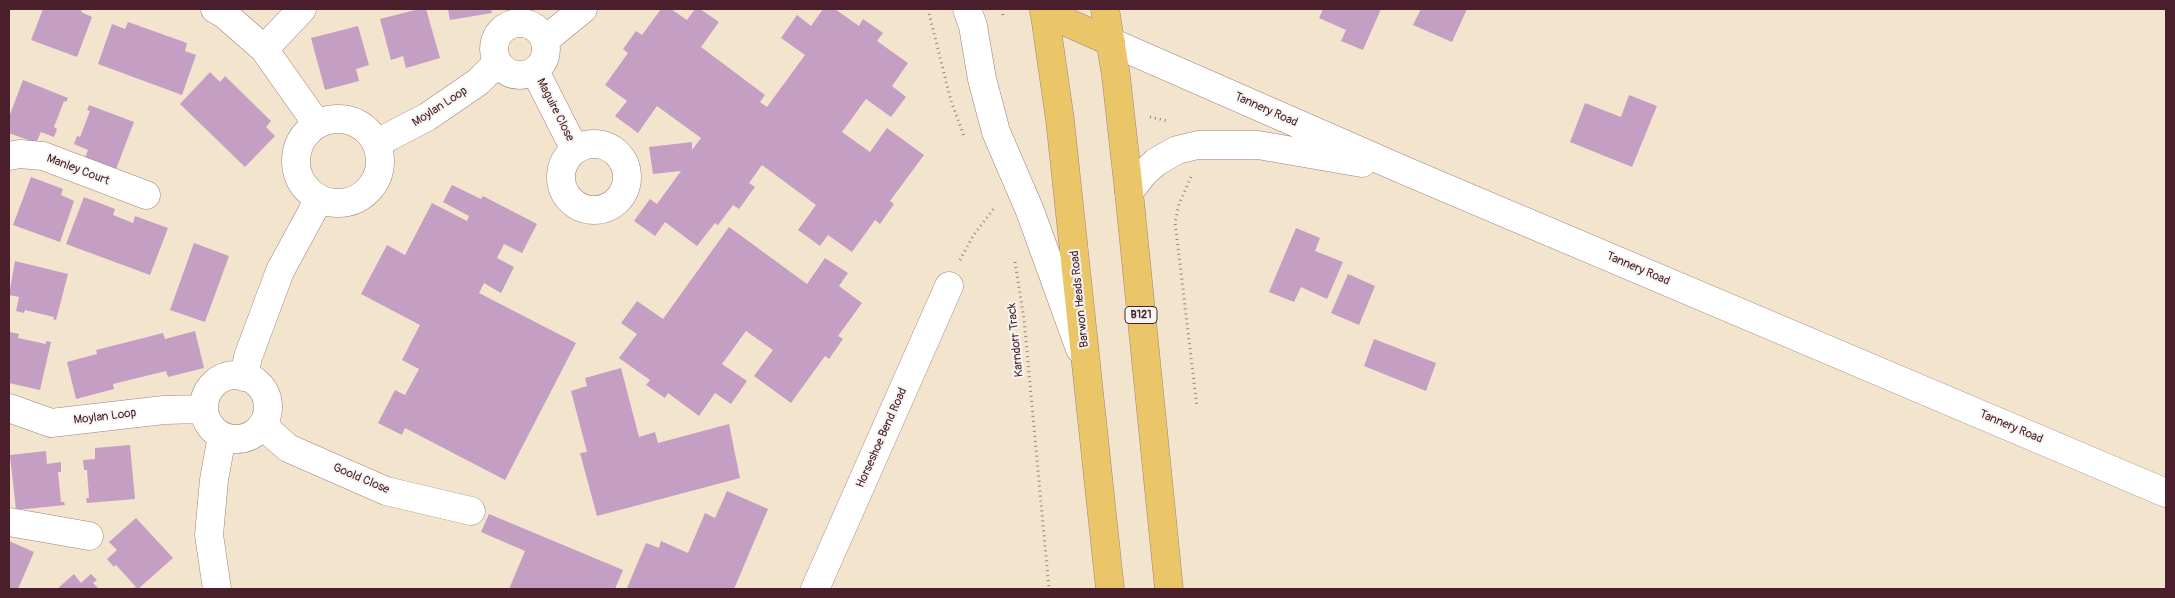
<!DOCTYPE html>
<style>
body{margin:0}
#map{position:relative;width:2175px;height:598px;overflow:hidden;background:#f3e4cd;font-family:Pangolin,sans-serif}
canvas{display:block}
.frame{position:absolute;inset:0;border:10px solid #4a1f2b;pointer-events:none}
</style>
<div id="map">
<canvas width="2175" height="598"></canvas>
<div class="frame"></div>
</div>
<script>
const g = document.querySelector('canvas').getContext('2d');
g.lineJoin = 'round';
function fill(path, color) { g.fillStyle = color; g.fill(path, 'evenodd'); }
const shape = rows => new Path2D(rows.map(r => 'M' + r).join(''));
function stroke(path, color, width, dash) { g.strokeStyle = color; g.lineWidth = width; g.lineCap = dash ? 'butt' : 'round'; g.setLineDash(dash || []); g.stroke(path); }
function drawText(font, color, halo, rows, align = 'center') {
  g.font = font + ' Pangolin,sans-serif'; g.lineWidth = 4; g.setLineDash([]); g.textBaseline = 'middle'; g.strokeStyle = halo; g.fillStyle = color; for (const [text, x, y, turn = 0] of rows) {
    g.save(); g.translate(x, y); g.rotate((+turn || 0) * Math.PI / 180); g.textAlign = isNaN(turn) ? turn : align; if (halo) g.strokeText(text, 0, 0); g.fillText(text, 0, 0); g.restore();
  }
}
fill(shape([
 [43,9,82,9,81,12,92,17,77,57,31,40],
 [419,9,426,9,440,58,406,68,403,56,391,60,380,19],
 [448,9,491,9,492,13,450,20],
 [661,9,671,9,687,20,695,9,700,9,719,22,701,47,765,95,760,102,767,107,805,55,781,38,797,15,811,26,823,9,835,9,859,26,863,19,883,33,877,41,908,63,892,86,906,97,891,117,866,99,842,132,870,152,887,128,924,155,890,201,894,204,880,224,875,220,852,252,828,235,820,246,798,230,816,205,762,165,749,183,755,187,739,209,733,205,718,225,715,223,697,246,665,222,655,236,634,221,650,199,657,204,681,171,653,174,649,147,692,142,692,150,701,138,657,106,638,133,615,116,627,101,605,85,628,53,623,49,636,31,642,35],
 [1323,9,1381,9,1363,50,1341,41,1346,30,1319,18],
 [1421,9,1467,9,1452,42,1413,25],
 [128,22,187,43,185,51,196,55,182,95,98,64,112,24,125,29],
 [358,26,369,65,356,69,359,81,325,90,311,38],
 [210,72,220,82,225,76,271,121,266,127,275,136,245,167,180,104],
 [23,80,68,98,66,102,64,101,54,127,57,129,54,137,41,132,36,143,9,133,9,117],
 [1629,95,1657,106,1632,167,1570,142,1585,103,1621,117],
 [89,105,134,122,115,172,84,160,88,150,74,144,77,136,80,137,90,111,87,110],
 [31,177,63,189,61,195,74,201,60,242,13,225],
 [452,185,481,199,483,196,537,224,522,253,504,244,497,258,514,267,501,293,484,283,479,293,576,343,505,480,405,428,402,435,378,423,395,390,405,395,419,369,402,360,420,325,361,294,387,245,405,255,432,203,467,221,469,216,443,202],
 [84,197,115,209,113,215,133,223,135,216,168,228,150,275,66,244],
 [729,227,807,284,825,258,848,273,839,286,862,303,838,336,843,339,829,359,825,356,791,403,754,376,773,350,746,331,722,364,747,381,731,404,715,393,699,416,668,393,665,398,646,385,650,380,619,358,637,334,621,323,637,301,663,319],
 [1296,228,1320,238,1315,251,1343,262,1327,299,1301,287,1294,302,1269,292],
 [194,243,229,256,205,322,170,310],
 [15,261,68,274,56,320,53,319,54,317,25,310,24,313,16,311,19,297,9,295],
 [1348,274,1375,286,1359,325,1331,313],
 [195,331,204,368,168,377,166,371,113,384,114,389,76,399,67,362,97,354,96,350,163,333,165,339],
 [10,332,19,334,18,338,46,344,46,341,51,342,40,390,9,383],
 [1374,339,1436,363,1426,391,1364,366],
 [621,368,639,437,655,432,658,443,729,424,740,478,597,516,580,453,587,452,571,391,587,386,585,378],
 [130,445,135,499,87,503,86,498,89,498,87,470,84,470,83,460,95,459,95,448],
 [46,451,47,464,61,462,61,472,58,472,61,502,64,502,65,505,16,510,10,455],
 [727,491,768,509,734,589,627,588,646,543,659,548,661,541,688,553,705,513,715,518],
 [489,514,623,570,615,589,509,589,525,551,481,532],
 [136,518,173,558,138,589,132,589,136,587,116,565,114,567,107,559,117,550,109,542],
 [9,541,34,552,18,589,9,589],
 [74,574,81,583,91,574,97,580,93,583,99,589,57,589]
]), '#c59ec4');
const minor = shape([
 [215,9,224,14,264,49,317,124],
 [967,9,973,26,982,79,996,132,1030,211,1080,349],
 '494 49a26 26 0 1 1 52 0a26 26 0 1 1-52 0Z',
 [545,40,583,9],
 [1111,42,1408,172,2166,493],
 [264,49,302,9],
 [535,71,575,150],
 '296 161a42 42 0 1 1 84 0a42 42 0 1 1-84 0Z',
 [377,143,427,117,478,82,497,63],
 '561 177a33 33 0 1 1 66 0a33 33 0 1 1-66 0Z',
 [9,156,20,154,43,156,146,195],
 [1129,192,1143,174,1156,162,1177,150,1198,145,1258,145,1362,163],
 '204 407a32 32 0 1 1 64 0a32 32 0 1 1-64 0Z',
 [244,377,248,357,280,271,319,199],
 [9,408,51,423,164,410,204,409],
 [262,425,288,448,386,491,471,511],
 [9,522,89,536],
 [217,589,209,535,214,480,222,436],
 [815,589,949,286]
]);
const major = shape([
 [1044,9,1060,120,1110,589],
 [1105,9,1116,76,1129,192,1169,589],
 [1044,12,1111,42]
]);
stroke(minor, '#9e827c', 29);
stroke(major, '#9e827c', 29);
stroke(shape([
 [928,9,951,101,964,136],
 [1002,9,1003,16],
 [1150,117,1168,121],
 [1191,177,1179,204,1175,222,1197,407],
 [960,260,973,236,994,208],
 [1015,262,1024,319,1049,589]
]), '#9e827c', 3, [1, 4]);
stroke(minor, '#fff', 28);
stroke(major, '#ebc669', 28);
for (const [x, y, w] of [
 [1141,315,32]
]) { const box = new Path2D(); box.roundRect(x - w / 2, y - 8.5, w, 17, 4); g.fillStyle = '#f6f6f2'; g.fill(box); stroke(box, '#4a1f2b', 1); }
drawText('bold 11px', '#4a1f2b', null, [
 ["B121",1141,315]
]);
drawText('12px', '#4a1f2b', '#f6f6f2', [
 ["Moylan Loop",440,107,-33],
 ["Maguire Close",555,110,63],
 ["Tannery Road",1266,110,24],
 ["Manley Court",78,170,21],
 ["Tannery Road",1638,269,23],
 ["Barwon Heads Road",1080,299,-96],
 ["Karndorr Track",1016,340,-96],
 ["Moylan Loop",105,417,-7],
 ["Tannery Road",2011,427,23],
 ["Horseshoe Bend Road",882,438,-66],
 ["Goold Close",361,479,23]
]);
</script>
